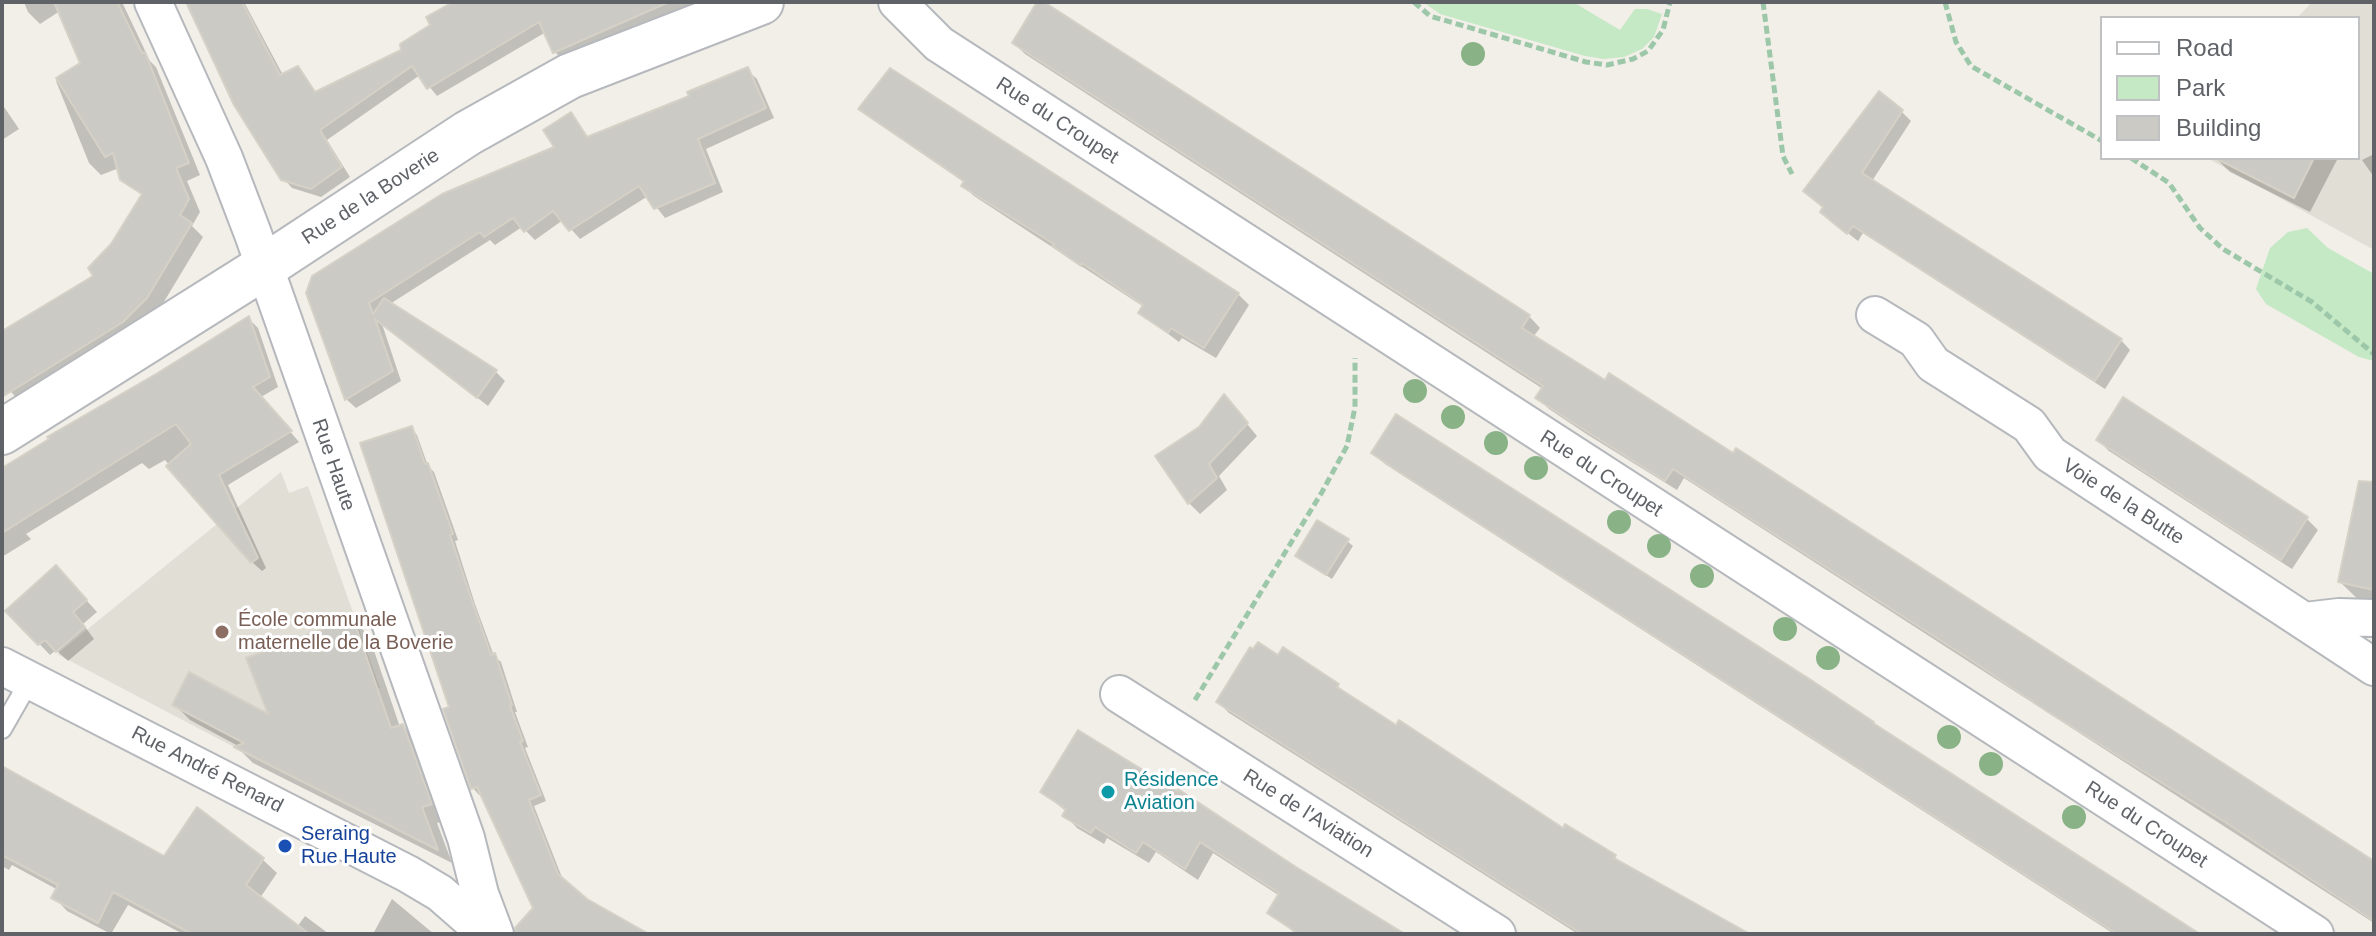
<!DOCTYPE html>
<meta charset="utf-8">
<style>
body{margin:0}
#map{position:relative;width:2376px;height:936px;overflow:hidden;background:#f1efe8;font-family:Arial,sans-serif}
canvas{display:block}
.frame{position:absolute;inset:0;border:4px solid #5f6368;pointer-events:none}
.legend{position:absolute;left:2100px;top:16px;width:260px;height:144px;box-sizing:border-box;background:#fff;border:2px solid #bfc1c3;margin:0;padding:10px 14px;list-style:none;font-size:24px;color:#5f6368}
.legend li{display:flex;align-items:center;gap:16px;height:40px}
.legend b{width:40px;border:2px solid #bfc1c3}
</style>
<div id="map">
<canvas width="2376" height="936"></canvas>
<div class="frame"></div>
<ul class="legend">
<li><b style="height:10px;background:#fff"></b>Road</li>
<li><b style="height:22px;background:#c5e8c5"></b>Park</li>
<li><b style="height:22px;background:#cccac5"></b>Building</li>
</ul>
</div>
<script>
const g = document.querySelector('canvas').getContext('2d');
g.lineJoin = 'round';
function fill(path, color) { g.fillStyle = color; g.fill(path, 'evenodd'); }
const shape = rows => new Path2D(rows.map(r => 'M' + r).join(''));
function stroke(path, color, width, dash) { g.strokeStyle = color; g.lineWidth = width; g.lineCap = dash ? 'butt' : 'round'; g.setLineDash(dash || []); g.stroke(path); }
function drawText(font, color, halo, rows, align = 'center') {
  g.font = font + ' Arial,sans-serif'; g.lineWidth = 6; g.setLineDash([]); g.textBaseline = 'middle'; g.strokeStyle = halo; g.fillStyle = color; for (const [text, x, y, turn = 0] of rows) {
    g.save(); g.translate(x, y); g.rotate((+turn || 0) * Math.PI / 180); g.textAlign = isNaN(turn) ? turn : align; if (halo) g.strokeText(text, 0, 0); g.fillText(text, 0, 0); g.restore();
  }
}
fill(shape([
 [2312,2,2374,2,2374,250,2207,158,2358,158,2358,18,2297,18],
 [281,472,289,493,308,486,380,688,277,727,234,747,57,654]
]), '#e1ded6');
fill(shape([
 [1423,2,1573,2,1620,30,1635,9,1647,9,1662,14,1654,37,1642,49,1624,57,1604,59,1585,56,1440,14],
 [2307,228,2328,248,2374,274,2374,361,2359,357,2266,304,2256,289,2270,248,2288,232]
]), '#c5e8c5');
fill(shape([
 [24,2,122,2,150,61,156,67,200,175,187,181,200,212,192,226,203,237,159,310,22,404,2,382,2,334,96,277,143,196,122,179,119,168,101,175,89,163,56,81,83,63,60,11,40,24,28,12],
 [188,2,244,2,283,75,298,68,317,93,404,51,457,2,697,2,564,61,555,52,546,32,437,96,420,75,327,140,350,177,321,197,292,188,283,178],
 [1040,2,1529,316,1540,328,1533,337,2374,864,2374,923,1684,478,1677,490,1588,435,1549,409,1538,398,1543,389,1025,54,1014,43],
 [747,70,757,79,774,118,706,149,723,192,665,218,648,196,580,239,563,220,535,240,522,227,495,245,490,240,390,304,495,371,505,381,488,406,382,324,401,381,356,408,346,399,308,293,557,147,571,115,590,139,691,97],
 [2,104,19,129,2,140],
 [861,109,1238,294,1249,305,1216,358,1182,338,1179,342,1140,313,1144,307,974,196,963,186,965,183,872,119],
 [1902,112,1911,121,1872,181,2121,340,2130,350,2105,389,1863,233,1858,241,1832,221,1825,208],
 [2374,154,2374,177,2362,160],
 [2216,158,2338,158,2310,212,2230,172],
 [248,318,258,328,278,387,261,397,299,442,228,485,266,568,262,571,252,562,165,460,149,469,142,463,26,534,31,539,2,557,2,471],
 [1225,397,1257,436,1219,476,1227,490,1200,514,1189,503,1158,456,1201,429],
 [2124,400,2307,519,2318,530,2292,569,2109,451,2098,440],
 [411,428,417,435,428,466,434,472,458,540,455,541,475,604,494,656,501,662,517,712,515,712,528,747,525,748,546,801,534,806,563,880,629,934,540,934,535,908,482,794,479,795,473,788,451,708],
 [1374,453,2197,934,2114,934,1385,464],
 [2374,521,2374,609,2366,607,2340,582],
 [1347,541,1353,546,1332,579,1297,556],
 [67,579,97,612,83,624,94,639,68,661,56,650,50,655,8,611],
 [353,620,369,636,400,727,403,726,419,742,446,820,437,823,452,863,253,763,238,748,240,747,190,720,174,704,272,718],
 [1283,650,1338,686,1350,698,1563,831,1566,827,1615,857,1624,866,1745,934,1578,934,1229,713,1218,702,1278,658],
 [2,768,165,858,198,810,263,860,277,873,260,898,297,927,305,916,329,934,183,934,128,905,111,934,67,911,54,897,58,890,12,865,9,870,2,866],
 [1042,792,1295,869,1400,934,1296,934,1270,913,1280,896,1213,853,1198,880,1156,852,1149,863,1107,838,1104,844,1077,828,1065,815,1067,812],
 [392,899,434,934,373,934]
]), '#0003');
const building = shape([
 [54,2,117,2,142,53,145,52,189,163,176,168,189,199,180,215,192,223,147,298,123,322,2,397,2,331,93,276,88,268,111,244,142,194,120,180,113,153,105,157,56,78,80,63,54,2],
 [186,2,242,2,280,75,298,66,315,92,401,50,400,44,430,25,426,17,453,2,669,2,553,53,539,22,427,89,412,66,320,130,342,167,311,189,281,180,234,105,186,2],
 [1037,2,1044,2,1530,315,1522,328,1605,380,1609,373,1733,453,1736,448,2374,861,2374,921,2225,822,2048,712,1968,658,1673,469,1665,481,1575,424,1535,398,1543,386,1012,43,1037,2],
 [748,67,766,108,698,139,715,183,654,209,639,186,569,231,553,211,524,232,513,218,484,237,480,232,369,303,373,314,384,298,497,370,477,398,375,319,393,371,345,400,306,293,312,276,442,194,554,147,543,130,571,112,587,137,689,96,687,92,748,67],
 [890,68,1239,293,1204,348,1171,328,1168,333,1138,313,1143,305,1082,263,1081,266,1052,246,1054,244,961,186,964,181,858,109,890,68],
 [1879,91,1903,110,1862,173,2122,339,2095,381,1853,226,1847,234,1820,212,1823,207,1803,191,1879,91],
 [2215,158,2314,158,2294,198,2215,158],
 [249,316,270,377,253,387,292,431,219,475,258,558,251,563,166,466,191,444,176,424,2,533,2,468,49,439,47,437,156,374,249,316],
 [1224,394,1248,423,1209,464,1217,478,1188,504,1155,456,1199,427,1224,394],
 [2123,397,2308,517,2281,560,2096,440,2123,397],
 [1396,414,1811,680,1874,722,1873,723,2200,934,2117,934,1393,468,1371,453,1396,414],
 [412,426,425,464,428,463,453,534,450,535,470,595,491,655,495,653,512,705,510,706,523,741,520,742,541,795,529,800,558,874,587,899,649,934,515,934,515,928,533,908,477,787,471,789,443,709,449,707,360,443,412,426],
 [2359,481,2374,482,2374,590,2338,582,2359,481],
 [1317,520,1349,539,1326,575,1295,556,1317,520],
 [56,565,87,600,73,612,85,627,56,652,45,640,38,645,5,611,56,565],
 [353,618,391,728,403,724,432,804,422,807,438,850,234,747,244,743,172,705,189,672,268,714,246,658,353,618],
 [1258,642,1278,655,1283,647,1339,684,1337,687,1396,725,1399,720,1563,828,1565,824,1616,855,1614,858,1750,934,1582,934,1216,702,1250,647,1253,649,1258,642],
 [1078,730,1177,791,1178,789,1296,867,1405,934,1299,934,1267,913,1279,893,1200,842,1185,869,1143,842,1136,853,1095,827,1091,833,1062,816,1066,809,1040,792,1078,730],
 [2,766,164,856,197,807,264,858,246,885,309,934,192,934,113,892,98,923,51,898,58,885,2,855,2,766]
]);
fill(building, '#cccac5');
stroke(building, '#d6d1c6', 2);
const service = shape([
 [2,729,30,680]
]);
const minor = shape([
 [153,2,224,158,253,234,466,838,480,894,495,934],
 [897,2,939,44,2315,934],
 [1875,315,1916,340,1933,364,2029,425,2050,454,2374,667],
 [2305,621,2339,617,2374,618],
 [2,666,408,874,440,893,487,934],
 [1119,694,1497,934]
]);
const tertiary = shape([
 [2,432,264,267,468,133,570,76,761,2]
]);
stroke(service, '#b5b8bc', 22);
stroke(minor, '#b5b8bc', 40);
stroke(tertiary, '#b5b8bc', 48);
stroke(shape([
 [1414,2,1430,16,1586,62,1607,65,1633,59,1648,51,1663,30,1670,2],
 [1763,2,1783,156,1792,174],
 [1945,2,1956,42,1971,66,2102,141],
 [2131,158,2169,183,2200,228,2223,249,2312,302,2374,354],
 [1195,700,1322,492,1347,446,1355,407,1355,358]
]), '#9cc7a9', 5, [8, 4]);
stroke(service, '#fff', 18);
stroke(minor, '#fff', 36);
stroke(tertiary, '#fff', 44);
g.fillStyle = '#89b387';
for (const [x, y] of [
 [1473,54],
 [1415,391],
 [1453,417],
 [1496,443],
 [1536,468],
 [1619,522],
 [1659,546],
 [1702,576],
 [1785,629],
 [1828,658],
 [1949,737],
 [1991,764],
 [2074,817]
]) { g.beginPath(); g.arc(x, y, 12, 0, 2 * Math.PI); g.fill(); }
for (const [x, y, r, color] of [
 [222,632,8,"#8d6e63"],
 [1108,792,8,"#0f9aa8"],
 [285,846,8,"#1a4fb4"]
]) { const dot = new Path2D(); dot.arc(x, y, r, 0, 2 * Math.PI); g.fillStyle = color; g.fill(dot); stroke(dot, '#fff', 3); }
drawText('20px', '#5f6368', '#fff', [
 ["Rue du Croupet",1057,121,33],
 ["Rue de la Boverie",371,197,-33],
 ["Rue Haute",333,465,71],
 ["Rue du Croupet",1601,474,33],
 ["Voie de la Butte",2123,502,33],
 ["Rue André Renard",207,770,27],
 ["Rue de l'Aviation",1308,814,32],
 ["Rue du Croupet",2146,825,33]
]);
drawText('20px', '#785e54', '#fff', [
 ["École communale",238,620],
 ["maternelle de la Boverie",238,643]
], 'left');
drawText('20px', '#0d838f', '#fff', [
 ["Résidence",1124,780],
 ["Aviation",1124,803]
], 'left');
drawText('20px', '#164399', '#fff', [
 ["Seraing",301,834],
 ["Rue Haute",301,857]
], 'left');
</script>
